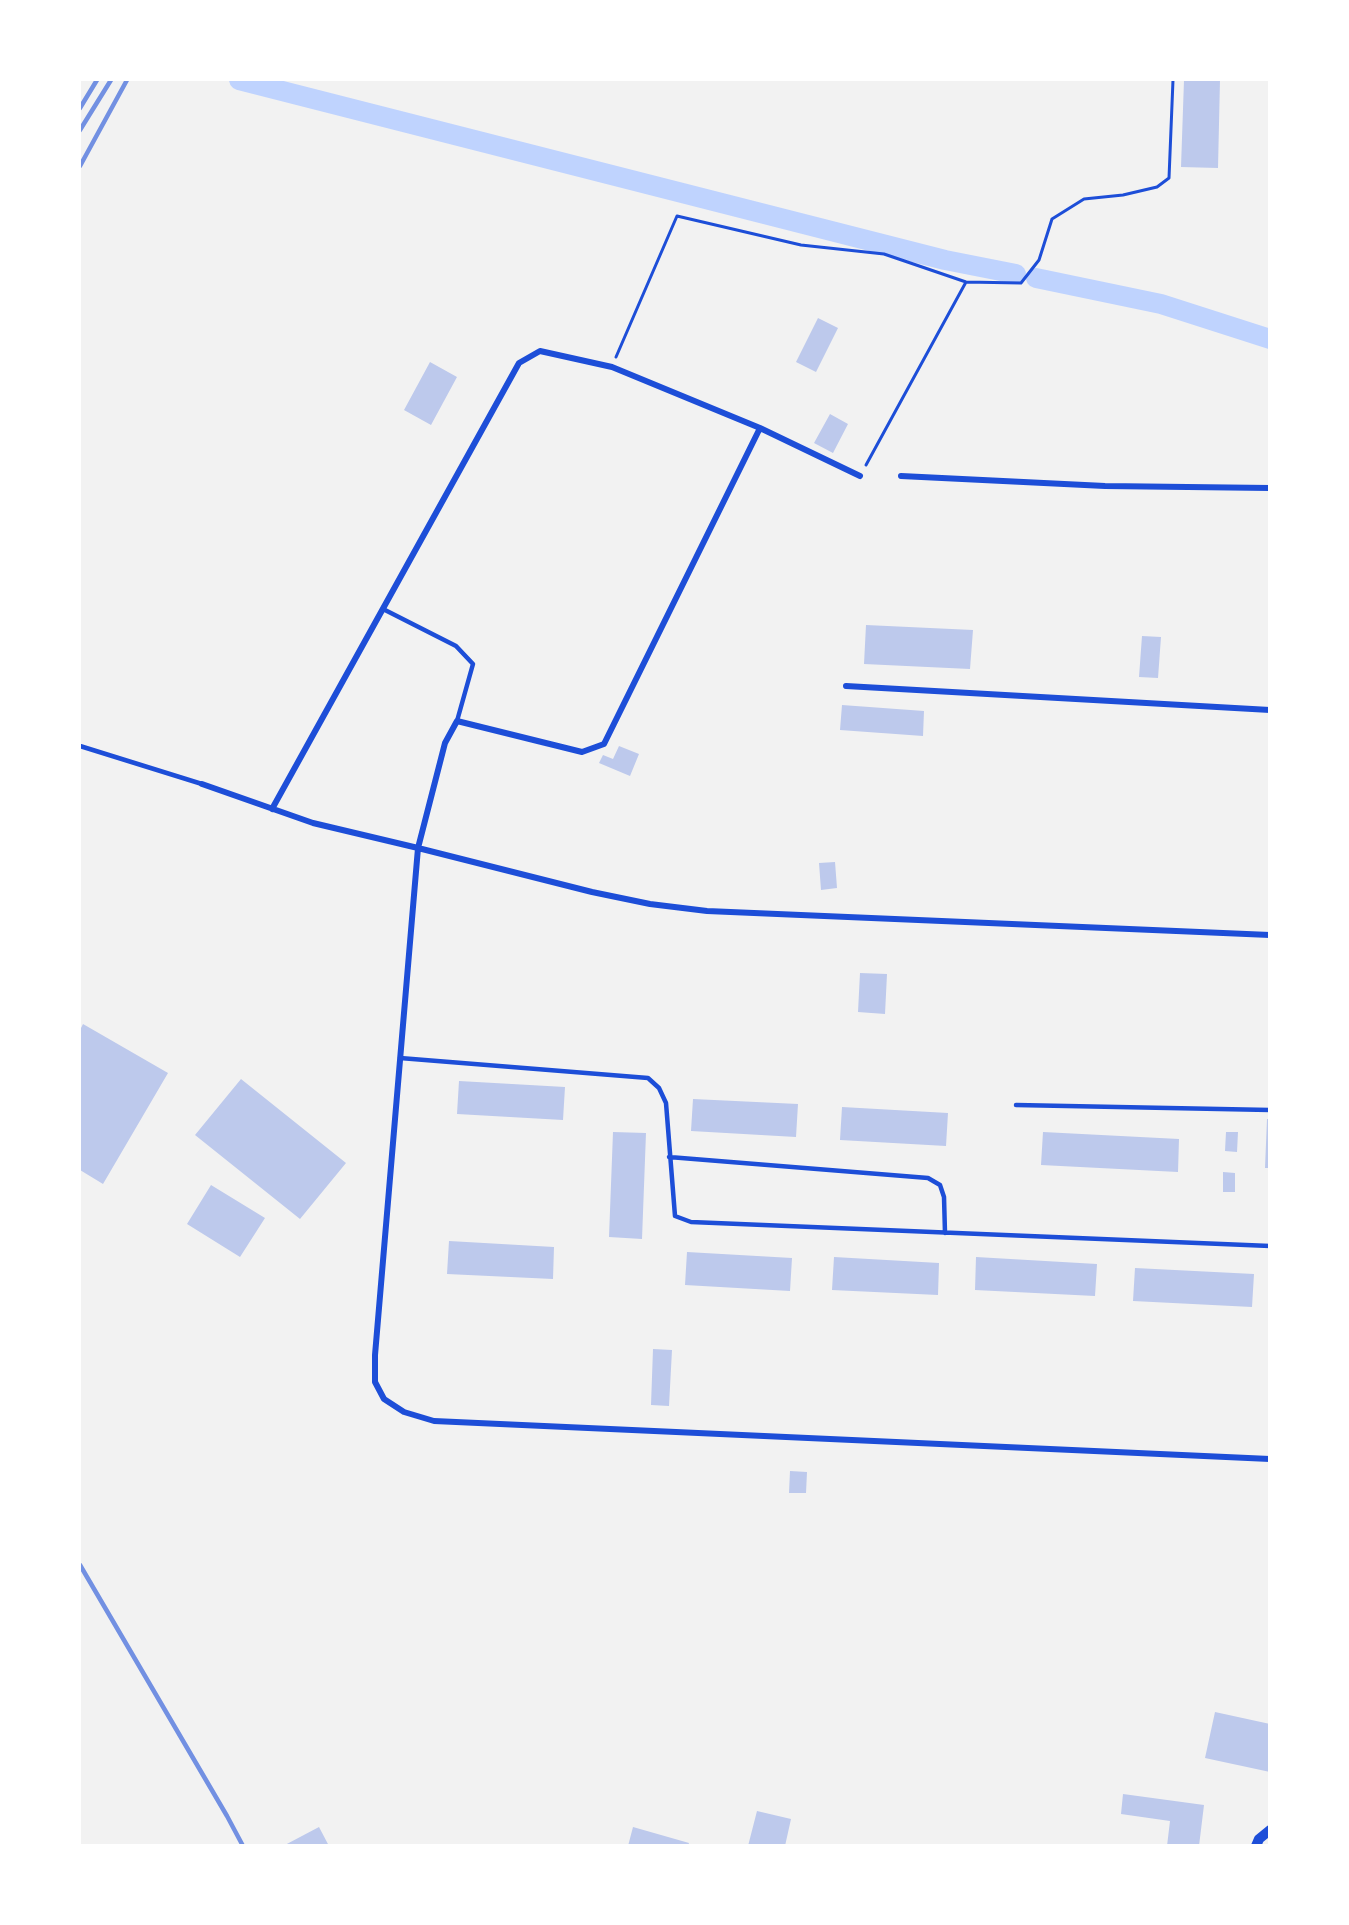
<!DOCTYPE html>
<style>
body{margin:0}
#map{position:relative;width:1349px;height:1925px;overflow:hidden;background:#f2f2f2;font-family:Roboto,sans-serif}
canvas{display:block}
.frame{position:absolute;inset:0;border:81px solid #fff;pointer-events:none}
</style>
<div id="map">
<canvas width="1349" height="1925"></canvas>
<div class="frame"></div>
</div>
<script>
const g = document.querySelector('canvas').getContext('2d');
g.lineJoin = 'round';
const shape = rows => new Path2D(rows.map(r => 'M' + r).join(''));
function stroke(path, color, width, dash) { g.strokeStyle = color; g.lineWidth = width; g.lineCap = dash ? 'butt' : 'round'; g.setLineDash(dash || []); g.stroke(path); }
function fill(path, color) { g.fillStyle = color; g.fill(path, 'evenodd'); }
stroke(shape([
 [239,80,945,260,1016,274],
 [1036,278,1161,304,1270,339]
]), '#bfd3fe', 20);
fill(shape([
 [1184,80,1220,80,1218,168,1181,167],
 [818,318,838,328,816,372,796,362],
 [430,362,457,377,431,425,404,410],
 [830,414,848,424,833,453,814,443],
 [866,625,973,630,970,669,864,664],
 [1142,636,1161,637,1158,678,1139,677],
 [842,705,924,711,923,736,840,730],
 [619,746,639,754,630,776,599,763,603,755,613,759],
 [835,862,837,888,821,890,819,863],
 [860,973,887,974,885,1014,858,1012],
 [83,1024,168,1073,103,1184,80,1170,80,1030],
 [241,1079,346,1163,300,1219,195,1135],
 [459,1081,565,1087,563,1120,457,1114],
 [693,1099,798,1104,796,1137,691,1131],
 [842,1107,948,1113,946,1146,840,1140],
 [1267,1119,1270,1119,1270,1168,1265,1168],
 [613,1132,646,1133,642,1239,609,1237],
 [1043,1132,1179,1139,1178,1172,1041,1165],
 [1226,1132,1238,1132,1237,1152,1225,1151],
 [1223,1172,1235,1173,1235,1192,1223,1192],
 [211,1185,265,1218,240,1257,187,1224],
 [449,1241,554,1247,553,1279,447,1274],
 [687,1252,792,1258,790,1291,685,1285],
 [834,1257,939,1263,938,1295,832,1290],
 [976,1257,1097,1264,1095,1296,975,1290],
 [1135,1268,1254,1274,1252,1307,1133,1301],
 [653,1349,672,1350,669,1406,651,1405],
 [790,1471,807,1472,806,1493,789,1493],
 [1215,1712,1270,1724,1270,1772,1205,1758],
 [1123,1794,1204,1805,1199,1846,1167,1846,1170,1821,1121,1814],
 [757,1811,791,1819,785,1846,748,1846],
 [319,1827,329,1846,283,1846],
 [633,1827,689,1843,688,1846,628,1846]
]), '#bdc9ec');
stroke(shape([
 [616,357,677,216,801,245,884,254,966,282,1021,283,1039,260,1052,219,1084,199,1123,195,1157,187,1169,178,1173,80],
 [866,465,966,282]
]), '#1d4ed8', 3);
stroke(shape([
 [383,609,456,646,473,664,457,721],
 [80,746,202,784],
 [400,1058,648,1078,659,1088,666,1103,675,1216,691,1222,1270,1246],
 [1016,1105,1270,1110],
 [669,1157,928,1178,940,1185,944,1197,945,1233]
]), '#1d4ed8', 4.5);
stroke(shape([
 [760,428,860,476],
 [901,476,1105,486,1270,488],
 [846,686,1270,710],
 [202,784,313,823,418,848,592,892,650,904,707,911,1270,935],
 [272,809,519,363,540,351,612,367,760,428,604,744,582,752,457,721,445,743,418,848,375,1355,375,1382,384,1399,404,1412,434,1421,1270,1459]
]), '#1d4ed8', 6);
stroke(shape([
 [1256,1846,1259,1839,1270,1830]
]), '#1d4ed8', 10);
stroke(shape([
 [80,108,97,80],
 [80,130,111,80],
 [80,166,127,80],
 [80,1565,227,1816,243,1846]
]), '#7290e2', 4.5);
</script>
